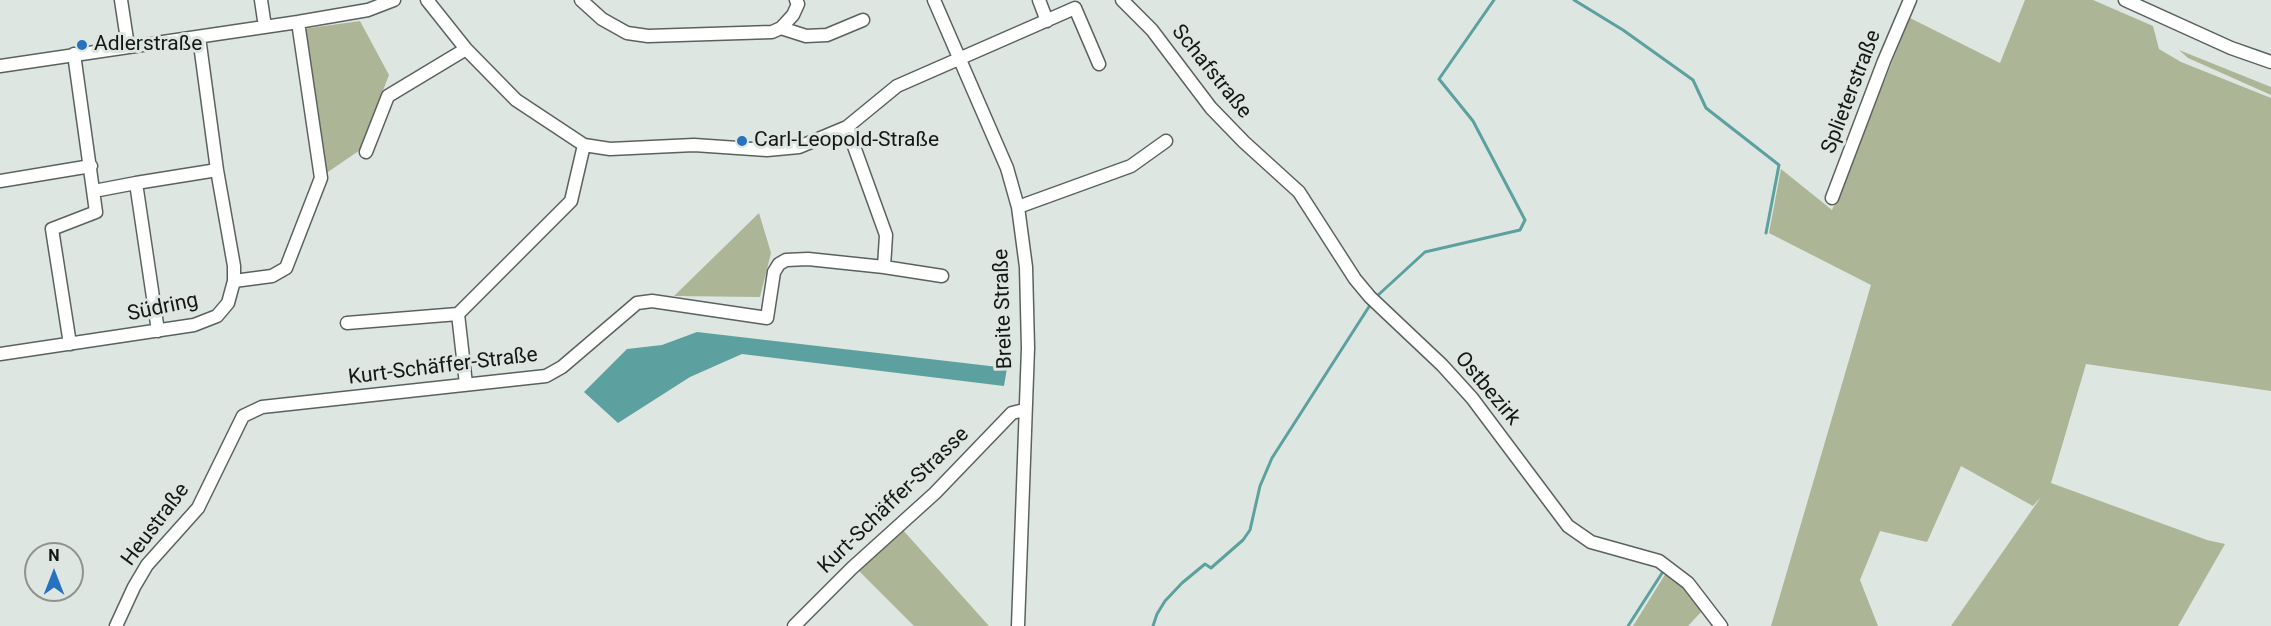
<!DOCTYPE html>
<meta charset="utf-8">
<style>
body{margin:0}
#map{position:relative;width:2271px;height:626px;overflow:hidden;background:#dee6e1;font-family:Roboto,sans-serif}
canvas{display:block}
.north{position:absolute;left:24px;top:542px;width:60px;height:60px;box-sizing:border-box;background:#dee6e1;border:2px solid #8d938f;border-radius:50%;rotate:0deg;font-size:16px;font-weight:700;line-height:24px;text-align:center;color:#141715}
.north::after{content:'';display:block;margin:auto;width:21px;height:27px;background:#2771c1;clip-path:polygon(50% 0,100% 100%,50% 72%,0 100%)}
</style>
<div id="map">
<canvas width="2271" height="626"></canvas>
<div class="north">N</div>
</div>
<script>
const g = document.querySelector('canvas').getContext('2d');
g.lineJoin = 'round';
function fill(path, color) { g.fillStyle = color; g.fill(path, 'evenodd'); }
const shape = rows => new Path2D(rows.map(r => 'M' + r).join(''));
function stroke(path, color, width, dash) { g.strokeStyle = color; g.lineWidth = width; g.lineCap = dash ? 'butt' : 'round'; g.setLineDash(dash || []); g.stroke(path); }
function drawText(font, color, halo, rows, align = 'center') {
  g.font = font + ' Roboto,sans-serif'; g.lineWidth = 6; g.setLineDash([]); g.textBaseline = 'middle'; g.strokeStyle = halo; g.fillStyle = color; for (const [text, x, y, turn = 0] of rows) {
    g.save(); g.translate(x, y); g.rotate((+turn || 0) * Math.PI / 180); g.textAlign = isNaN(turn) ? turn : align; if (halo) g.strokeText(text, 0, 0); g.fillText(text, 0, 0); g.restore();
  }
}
fill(shape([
 [2025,0,2093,0,2153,26,2159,49,2181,62,2271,98,2271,391,2086,364,2051,483,2207,540,2225,544,2178,626,1951,626,2041,497,2033,506,1961,466,1927,542,1880,531,1860,580,1878,626,1771,626,1871,285,1769,233,1781,169,1832,210,1910,18,2000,63],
 [360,21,389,75,360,150,325,174,303,29],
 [2179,50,2271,87,2271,95,2188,58],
 [759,213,771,253,760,297,674,296],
 [902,529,989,626,914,626,857,569],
 [1666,573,1684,588,1703,610,1688,626,1633,626]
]), '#acb595');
fill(shape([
 [697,332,1007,368,1004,386,742,354,690,377,618,423,584,392,627,349,662,345]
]), '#5ca0a0');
stroke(shape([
 [1574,0,1623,30,1693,80,1706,108,1779,165,1766,233],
 [1376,297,1425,252,1520,230,1525,220,1473,121,1439,79,1494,0],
 [1153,626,1157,614,1165,601,1182,583,1205,564,1211,568,1243,540,1250,530,1260,486,1272,458,1372,302],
 [1628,626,1664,570]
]), '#5ca0a0', 3);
const street = shape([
 [121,0,128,46],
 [261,0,265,27],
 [427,0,466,49,516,100,584,145,610,149,694,145,767,150,799,147,847,127,897,86,1075,8,1099,64],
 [581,0,602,19,627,33,648,36,772,32,781,28,793,15,798,4,796,0],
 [934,0,1007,168,1018,207,1026,267,1028,348,1018,626],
 [1039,0,1047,21],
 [1122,0,1152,30,1211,108,1244,142,1299,192,1355,279,1370,297,1442,365,1472,398,1568,526,1591,542,1659,561,1688,583,1721,626],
 [2125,0,2231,48,2271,62],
 [781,28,806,36,827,35,863,20],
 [0,66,298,22,368,10,394,0],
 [366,152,388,96,466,49],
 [0,181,91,166],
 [136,183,217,170],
 [94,191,136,183,158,331],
 [1832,198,1884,61,1910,0],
 [1018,207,1131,166,1166,141],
 [884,267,942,276],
 [234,281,272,276,286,268,321,178,298,22],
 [458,314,466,384],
 [347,323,458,314,571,201,584,145],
 [70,344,52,229,96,212,74,54],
 [0,354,194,325,217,316,228,303,234,281,234,266,217,170,199,37],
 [116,626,134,587,147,565,198,508,243,416,262,407,546,376,562,367,637,303,652,301,767,318,774,272,779,264,786,260,808,259,884,267,886,235,847,127],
 [794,626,852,568,935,493,1012,413,1024,410]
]);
stroke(street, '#5b625e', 15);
stroke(street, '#fff', 12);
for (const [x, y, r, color] of [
 [82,45,6,"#2771c1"],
 [742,141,6,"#2771c1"]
]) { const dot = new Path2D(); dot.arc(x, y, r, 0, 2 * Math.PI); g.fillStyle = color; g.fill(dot); stroke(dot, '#dee6e1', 2); }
drawText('21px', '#141715', '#dee6e1', [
 ["Adlerstraße",94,45],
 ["Carl-Leopold-Straße",754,141]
], 'left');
drawText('21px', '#141715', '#dee6e1', [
 ["Schafstraße",1211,72,51],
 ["Splieterstraße",1852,92,-69],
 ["Südring",163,308,-12],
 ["Breite Straße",1004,309,-92],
 ["Kurt-Schäffer-Straße",443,367,-7],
 ["Ostbezirk",1487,389,50],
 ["Kurt-Schäffer-Strasse",894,501,-44],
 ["Heustraße",156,525,-53]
]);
</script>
